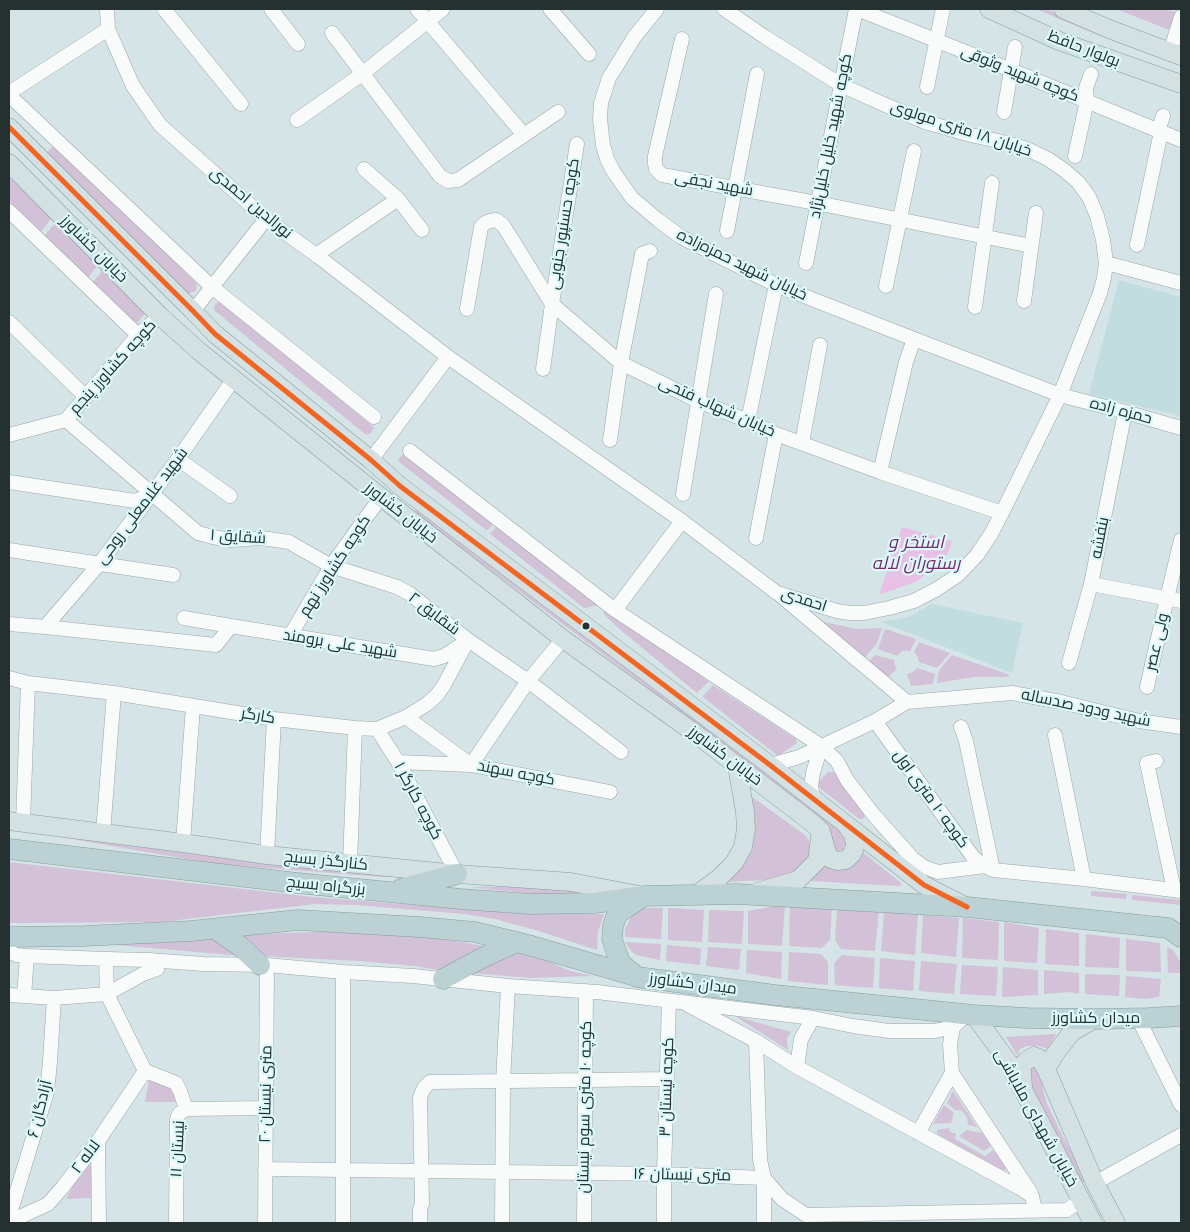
<!DOCTYPE html>
<meta charset="utf-8">
<style>
body{margin:0}
#map{position:relative;width:1190px;height:1232px;overflow:hidden;background:#d5e4e6;font-family:"PT Sans",sans-serif}
canvas{display:block}
.frame{position:absolute;inset:0;border:10px solid #253031;pointer-events:none}
</style>
<div id="map">
<canvas width="1190" height="1232"></canvas>
<div class="frame"></div>
</div>
<script>
const g = document.querySelector('canvas').getContext('2d');
g.lineJoin = 'round';
function fill(path, color) { g.fillStyle = color; g.fill(path, 'evenodd'); }
const shape = rows => new Path2D(rows.map(r => 'M' + r).join(''));
function stroke(path, color, width, dash) { g.strokeStyle = color; g.lineWidth = width; g.lineCap = dash ? 'butt' : 'round'; g.setLineDash(dash || []); g.stroke(path); }
function drawText(font, color, halo, rows, align = 'center') {
  g.font = font + ' "PT Sans",Cairo,sans-serif'; g.lineWidth = 4.5; g.setLineDash([]); g.textBaseline = 'middle'; g.strokeStyle = halo; g.fillStyle = color; for (const [text, x, y, turn = 0] of rows) {
    g.save(); g.translate(x, y); g.rotate((+turn || 0) * Math.PI / 180); g.textAlign = isNaN(turn) ? turn : align; if (halo) g.strokeText(text, 0, 0); g.fillText(text, 0, 0); g.restore();
  }
}
fill(shape([
 [1119,280,1181,297,1181,416,1089,394],
 [931,604,1023,623,1012,673,881,622,900,619,911,616]
]), '#c1dde0');
fill(shape([
 [1036,9,1046,9,1137,45,1181,60,1181,66,1093,33],
 [1116,9,1165,9,1178,13,1172,31],
 [54,146,59,147,197,284,196,291,188,294,49,155,48,151],
 [11,179,52,218,41,231,9,201,9,182],
 [56,222,99,263,88,278,44,236],
 [104,269,144,309,144,315,136,324,92,283],
 [221,301,374,427,371,433,366,435,214,310,215,304],
 [404,452,495,522,488,530,486,530,398,461,398,460],
 [417,508,427,514,835,826,844,835,847,841,843,850,838,851,833,850,819,818,781,788,416,514,415,511],
 [498,525,600,605,584,608,490,534],
 [607,609,708,681,708,682,697,693,617,627,603,613],
 [820,621,856,629,882,628,877,643,863,660],
 [885,629,916,639,910,651,902,651,897,656,878,649],
 [919,642,950,653,937,668,919,662,917,656,914,652],
 [875,655,894,660,895,666,897,669,887,678,868,663],
 [952,655,1010,675,1007,677,974,677,937,683,938,674,940,669],
 [917,668,935,674,933,684,911,686,907,674,913,672],
 [713,685,796,739,797,743,778,756,703,697,703,696],
 [828,772,836,772,862,810,864,814,864,818,862,819,859,819,820,788,818,783],
 [751,796,805,835,809,840,811,852,805,867,785,879,725,882,749,797],
 [19,829,433,876,383,877,217,864,94,843],
 [861,851,900,882,901,885,899,886,811,881,824,860],
 [9,862,313,897,528,914,604,914,598,932,597,950,539,931,495,919,464,914,356,905,315,904,162,922,9,923],
 [572,886,583,888,571,898,469,887],
 [1091,891,1127,894,1126,899,1091,896],
 [1132,895,1181,900,1181,905,1132,900],
 [775,906,785,906,782,946,748,944,748,911],
 [790,906,832,908,830,940,822,948,789,946],
 [642,908,663,908,661,939,625,937,625,929,632,915],
 [668,908,704,910,702,942,668,940],
 [837,909,879,911,875,951,841,949,835,940],
 [709,910,744,911,742,944,708,942],
 [884,912,918,915,915,955,881,951],
 [923,915,959,918,956,957,921,953],
 [963,918,999,922,998,960,962,958],
 [1004,922,1039,928,1037,963,1004,961],
 [1046,929,1079,933,1079,966,1045,964],
 [338,931,409,933,490,947,444,971,415,966,359,961,260,956,237,935],
 [1086,934,1120,938,1119,968,1085,967],
 [216,937,243,956,106,944],
 [1126,939,1160,943,1161,972,1126,971],
 [625,942,661,944,660,960,636,955,631,951],
 [667,945,701,948,700,965,666,961],
 [708,947,741,949,739,970,706,966],
 [1167,947,1173,950,1177,956,1181,963,1181,973,1168,973],
 [747,950,782,952,781,979,746,973],
 [510,952,531,956,550,962,567,970,592,976,530,978,471,973],
 [789,952,821,954,828,962,828,985,788,981],
 [842,955,875,958,873,988,835,985,834,963],
 [880,958,915,961,913,991,879,988],
 [921,961,957,964,954,994,919,991],
 [962,965,998,967,996,996,960,994],
 [1003,967,1038,970,1038,995,1002,997],
 [1044,970,1079,973,1079,994,1070,992,1044,994],
 [1085,974,1120,975,1119,996,1085,994],
 [1126,976,1161,979,1159,997,1147,999,1125,997],
 [735,1016,791,1032,787,1038,788,1050],
 [1056,1034,1048,1049,1039,1046,1026,1046,1020,1049,1017,1055,1006,1037],
 [1032,1065,1042,1068,1043,1090,1047,1104,1064,1139,1088,1181,1082,1183,1030,1089,1029,1068],
 [149,1080,172,1089,176,1098,176,1102,145,1102],
 [953,1091,977,1127,968,1125,967,1117,963,1112,960,1110,955,1110,947,1103],
 [944,1105,954,1113,951,1123,933,1124],
 [949,1128,950,1132,953,1133,956,1133,955,1139,985,1156,993,1150,1007,1168,1004,1171,937,1134,937,1130],
 [967,1130,982,1133,991,1146,984,1151,959,1136],
 [88,1165,90,1165,92,1167,91,1198,66,1199,82,1168]
]), '#d3c1d7');
fill(shape([
 [902,527,952,541,947,555,929,572,915,582,879,595]
]), '#e8bfe5');
const minor = shape([
 [107,9,108,29,133,86,160,125,266,219,319,257,448,357,682,521,777,593,837,611,850,613,864,613,889,608,914,601,937,589,958,575,977,555,991,534,1002,513,1060,395,1100,293,1104,278,1106,263,1103,240,1097,216,1089,197,1078,182,1064,170,1048,159,1027,149,1007,143,971,135,925,122,881,103,841,85,765,37,724,9],
 [164,9,241,104],
 [271,9,298,44],
 [417,9,524,135],
 [550,9,589,54],
 [657,9,635,36,609,78,601,103,600,119,603,145,607,159,613,171,632,198,658,220,681,237,776,285,914,339,1060,395,1125,412,1181,428],
 [857,9,1011,70,1181,140],
 [332,33,440,176,448,181,458,180,558,112],
 [682,39,655,156,655,163,656,169,662,175,817,203,1031,246],
 [1170,52,1181,17],
 [927,87,943,9],
 [9,93,108,29],
 [9,95,212,287,374,417],
 [1004,112,1015,47],
 [297,120,362,74,443,9],
 [1158,131,1163,116],
 [1075,156,1087,101,1086,88,1091,74],
 [364,169,398,199],
 [9,211,138,335],
 [727,231,757,74],
 [1137,245,1161,132],
 [316,255,398,199,422,230],
 [806,263,856,9],
 [1106,263,1181,283],
 [886,286,914,151],
 [1024,301,1036,213],
 [975,307,992,183],
 [467,309,481,227,485,223,490,221,496,220,503,225,552,304,621,363,698,401,748,421,776,434,880,472,1002,513],
 [193,311,266,219],
 [9,322,86,397],
 [543,369,552,304,577,144],
 [66,420,198,533,213,537,231,540,262,538,289,542,331,566,397,587,410,594,468,640,528,681,621,752],
 [748,421,776,285],
 [9,435,66,420,138,335,160,316],
 [610,440,621,363,642,254,650,251],
 [802,443,820,345],
 [410,451,615,610,821,746,837,761,847,780,873,814,912,858,924,867,938,872,985,866],
 [178,459,230,496],
 [371,460,448,357],
 [880,472,906,362,914,339],
 [9,482,135,501,153,494],
 [683,494,716,294],
 [756,538,776,434],
 [9,550,173,575],
 [1091,584,1181,601],
 [781,596,907,702],
 [615,610,682,521],
 [184,618,231,626],
 [9,624,45,627,216,645,231,626,434,659,444,656,467,641],
 [45,627,100,563,178,459,233,380],
 [290,636,331,566,381,497],
 [1069,663,1091,584,1125,412],
 [9,678,28,683,114,693,274,719,355,728,377,729,406,717,427,704,437,695,444,685,468,640],
 [1147,687,1167,598,1181,540],
 [406,717,471,765,610,792],
 [875,721,973,857,985,866,993,870,1084,879,1181,891],
 [961,727,966,741,993,870],
 [377,729,398,762,457,874],
 [1055,735,1084,879],
 [1156,761,1147,763,1174,890],
 [398,762,471,765],
 [471,765,528,681,563,639],
 [770,765,799,757,875,721,907,702,955,698,1012,693,1061,702,1139,721,1181,727],
 [813,798,811,786,813,773,821,746],
 [23,822,28,683],
 [103,833,114,693],
 [183,843,193,706],
 [267,855,274,719],
 [350,864,355,728],
 [9,951,16,955,27,956,106,959,148,960,204,964,267,965,343,972,413,976,508,986,597,992,813,1018,853,1026,889,1031,935,1031,953,1027,967,1014],
 [106,959,107,994,145,1071],
 [9,995,54,998,107,994,143,974,157,969,156,961],
 [24,996,27,956],
 [688,1005,756,1041,797,1067,1020,1188,1032,1196,1035,1211],
 [1138,1018,1181,1105],
 [953,1027,950,1044,952,1073,1031,1193],
 [756,1041,760,1160,764,1178,764,1223],
 [797,1067,801,1039,813,1018],
 [145,1071,176,1083,180,1091,186,1109,180,1113,178,1116,177,1120,176,1223],
 [186,1109,266,1108],
 [918,1133,952,1073],
 [98,1141,99,1223],
 [265,1169,664,1174,764,1178,782,1199,806,1215,1067,1210,1081,1200],
 [1095,1183,1181,1135],
 [9,1217,47,1092,50,1062,54,998],
 [9,1222,48,1204,62,1188,98,1141,145,1071],
 [265,1223,267,965],
 [343,1223,343,972],
 [420,1223,420,1209,422,1204,420,1097,424,1088,430,1082,667,1079],
 [502,1223,503,1082,508,986],
 [584,1223,586,991],
 [664,1223,664,1174,669,1001]
]);
const major = shape([
 [989,9,1059,41,1181,84],
 [1063,9,1109,29,1181,56],
 [9,127,193,311,215,334,371,460,400,486,770,765,924,885,967,907],
 [9,163,160,316,200,352,381,497,563,639,693,732,811,822,821,831,827,853,831,859,837,861,846,860,852,854,854,850,855,842,852,833,846,825],
 [9,821,183,843,267,855,457,874,571,882,639,895],
 [757,892,798,880,817,861,820,837],
 [696,895,719,878,734,863,743,847,746,829,745,812,737,766],
 [974,1015,1009,1063,1093,1223],
 [1095,1019,1072,1032,1055,1054,1046,1069,1095,1183,1116,1223],
 [1023,1087,1022,1072,1022,1066,1026,1061,1034,1056,1039,1058,1046,1069]
]);
const highway = shape([
 [9,849,297,883,461,899,530,904,595,903,637,897],
 [401,889,457,874],
 [215,929,240,946,260,965],
 [9,937,84,936,191,931,298,920,420,927,475,932,532,946,635,976],
 [1181,937,1168,928,967,907,737,894,644,896,617,914,613,926,612,939,617,954,621,964,637,977,775,995,974,1015,1027,1018,1095,1019,1149,1018,1181,1016],
 [443,979,482,958,517,942]
]);
stroke(minor, '#9aa5a7', 15);
stroke(major, '#849ea1', 19);
stroke(highway, '#849ea1', 21);
stroke(minor, '#f9fbfb', 14);
stroke(major, '#d4e1e3', 18);
stroke(highway, '#bcd1d3', 20);
stroke(shape([
 [9,127,193,311,215,334,371,460,400,486,770,765,924,885,967,907]
]), '#f26522', 5);
for (const [x, y, r, color] of [
 [586,626,4.5,"#253031"]
]) { const dot = new Path2D(); dot.arc(x, y, r, 0, 2 * Math.PI); g.fillStyle = color; g.fill(dot); stroke(dot, '#dbf8fa', 2); }
drawText('16px', '#253031', '#dbf8fa', [
 ["بولوار حافظ",1084,49,21],
 ["کوچه شهید وثوقی",1020,74,22],
 ["خیابان ۱۸ متری مولوی",961,129,18],
 ["کوچه شهید خلیل خلیل‌نژاد",831,136,-79],
 ["شهید نجفی",714,184,10],
 ["نورالدین احمدی",251,203,40],
 ["کوچه حسنپور جنوبی",564,224,-81],
 ["خیابان کشاورز",94,249,45],
 ["خیابان شهید حمزه‌زاده",742,265,26],
 ["کوچه کشاورز پنجم",113,367,-48],
 ["خیابان شهاب فتحی",717,407,24],
 ["حمزه زاده",1121,411,15],
 ["شهید غلامعلی روحی",142,506,-53],
 ["خیابان کشاورز",401,513,38],
 ["شقایق ۱",238,537,4],
 ["بنفشه",1100,538,-79],
 ["کوچه کشاورز نهم",335,566,-57],
 ["احمدی",804,600,18],
 ["شقایق ۲",434,614,37],
 ["ولی عصر",1157,642,-77],
 ["شهید علی برومند",340,644,9],
 ["شهید ودود صدساله",1086,708,12],
 ["کارگر",258,716,9],
 ["خیابان کشاورز",725,756,37],
 ["کوچه سهند",516,773,11],
 ["کوچه ۱۰ متری اول",931,799,54],
 ["کوچه کارگر ۱",418,801,62],
 ["کنارگذر بسیج",326,861,6],
 ["بزرگراه بسیج",326,886,6],
 ["میدان کشاورز",693,984,7],
 ["میدان کشاورز",1096,1018],
 ["کوچه نیستان ۳",667,1087,-88],
 ["۲۰ متری نیستان",266,1094,-89],
 ["کوچه ۱۰ متری سوم نیستان",585,1107,-89],
 ["آزادگان ۶",40,1109,-76],
 ["خیابان شهدای ملاباشی",1036,1118,61],
 ["نیستان ۱۱",178,1149,-87],
 ["لاله ۲",86,1157,-53],
 ["۱۶ متری نیستان",682,1175,1]
]);
drawText('italic 18px', '#782d6e', '#dbf8fa', [
 ["استخر و",916,543],
 ["رستوران لاله",916,564]
]);
</script>
